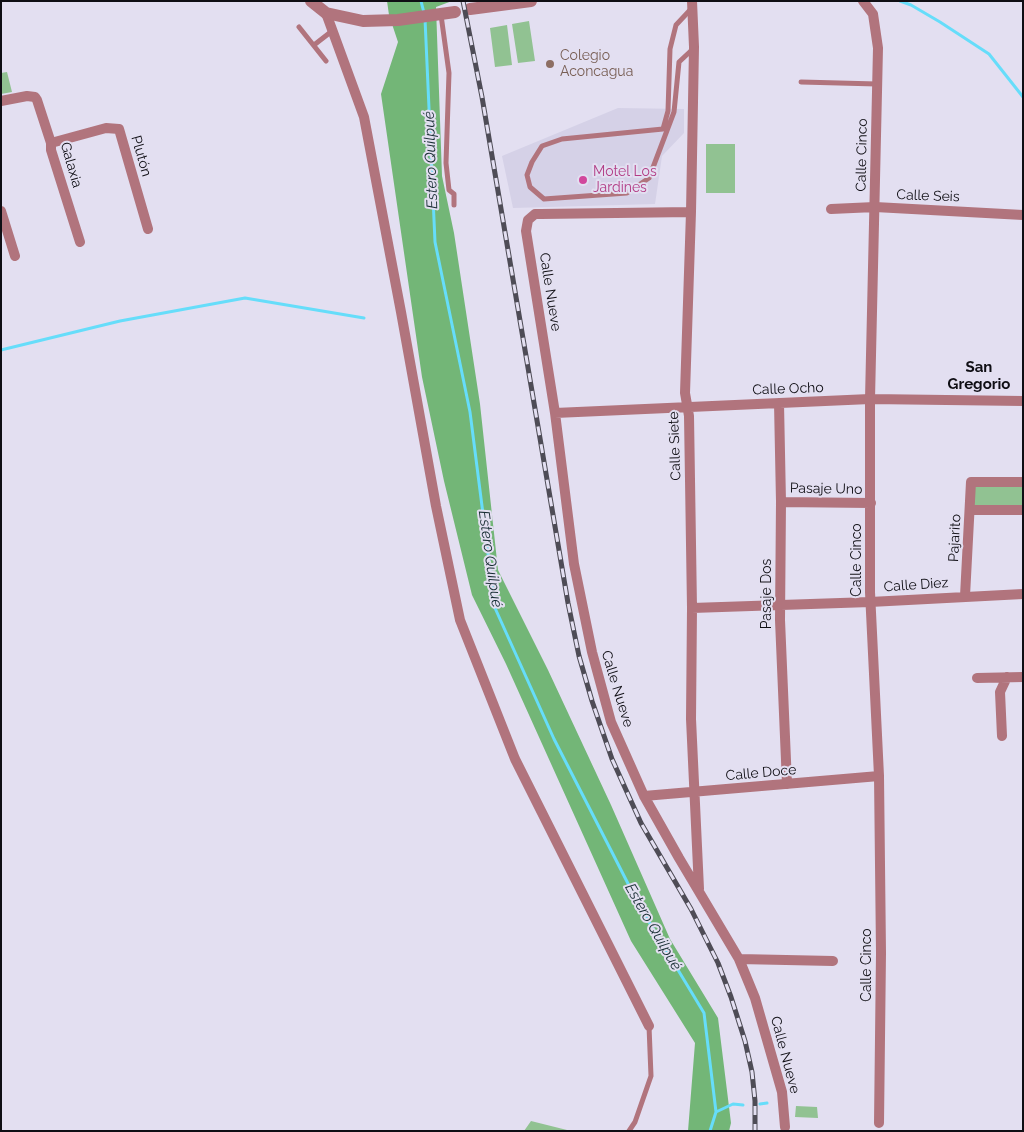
<!DOCTYPE html>
<meta charset="utf-8">
<style>
body{margin:0}
#map{position:relative;width:1024px;height:1132px;overflow:hidden;background:#e3dff1;font-family:Raleway,sans-serif}
canvas{display:block}
.frame{position:absolute;inset:0;border:2px solid #0f0e14;pointer-events:none}
</style>
<div id="map">
<canvas width="1024" height="1132"></canvas>
<div class="frame"></div>
</div>
<script>
const g = document.querySelector('canvas').getContext('2d');
g.lineJoin = 'round';
function fill(path, color) { g.fillStyle = color; g.fill(path, 'evenodd'); }
const shape = rows => new Path2D(rows.map(r => 'M' + r).join(''));
function stroke(path, color, width, dash) { g.strokeStyle = color; g.lineWidth = width; g.lineCap = dash ? 'butt' : 'round'; g.setLineDash(dash || []); g.stroke(path); }
function drawText(font, color, halo, rows, align = 'center') {
  g.font = font + ' Raleway,sans-serif'; g.lineWidth = 4; g.setLineDash([]); g.textBaseline = 'middle'; g.strokeStyle = halo; g.fillStyle = color; for (const [text, x, y, turn = 0] of rows) {
    g.save(); g.translate(x, y); g.rotate((+turn || 0) * Math.PI / 180); g.textAlign = isNaN(turn) ? turn : align; if (halo) g.strokeText(text, 0, 0); g.fillText(text, 0, 0); g.restore();
  }
}
fill(shape([
 [618,108,684,109,684,133,662,156,655,204,513,208,502,156]
]), '#d5d1e7');
fill(shape([
 [529,21,535,61,518,63,512,24],
 [507,25,512,65,495,67,490,28],
 [7,72,12,92,1,94,1,73],
 [706,144,735,144,735,193,706,193],
 [972,485,1023,485,1023,508,972,509],
 [796,1106,817,1107,818,1118,795,1117],
 [531,1121,571,1131,524,1131]
]), '#91c292');
fill(shape([
 [387,1,452,1,436,7,442,176,454,233,480,404,498,570,548,670,611,805,670,939,718,1018,731,1123,729,1131,688,1131,695,1043,631,941,506,664,472,595,444,481,422,377,381,94,398,42,389,15]
]), '#73b677');
stroke(shape([
 [421,1,424,13],
 [900,1,911,5,940,22,989,54,1023,97],
 [425,19,435,242,470,412,495,608,554,739,640,907,704,1013,716,1112,710,1131],
 [1,350,120,321,245,298,364,318],
 [760,1104,767,1103],
 [716,1112,733,1104,743,1105]
]), '#66ddfa', 3);
stroke(shape([
 [691,9,676,25,670,49,668,111,663,129,562,139,542,146,532,162,527,175,530,187,544,199,627,193,649,178,674,112,679,62,694,48],
 [441,15,449,73,446,163,449,190,454,194,454,205],
 [299,27,326,61],
 [314,45,332,31],
 [801,82,877,84],
 [629,1131,635,1122,651,1076,649,1026]
]), '#b1747d', 5);
stroke(shape([
 [692,1,694,47,691,212,685,393,689,416,692,608,691,719,699,889],
 [863,1,873,14,878,48,870,399,870,592,879,776,881,953,879,1123],
 [326,13,364,117,401,312,436,506,460,620,515,759,649,1026],
 [1,101,27,96,35,97,37,100,51,143,51,150,80,242],
 [51,143,106,128,119,129,148,229],
 [831,209,875,207,1023,215],
 [1,211,15,256],
 [691,212,541,214,535,214,528,220,526,231,555,413,574,564,592,652,611,722,644,796,679,858,739,959,755,998,782,1092,785,1127],
 [779,403,781,502,780,620,787,784],
 [555,413,870,399,1023,401],
 [781,502,871,503],
 [970,510,1023,510],
 [965,596,971,482,1023,482],
 [692,608,870,602,1023,594],
 [977,678,1023,677],
 [1002,736,1000,692,1007,677],
 [644,796,879,776],
 [739,959,833,961]
]), '#b1747d', 10);
stroke(shape([
 [311,1,326,13,363,21,398,20,455,12],
 [470,9,531,1]
]), '#b1747d', 12);
const rail = shape([
 [463,1,482,97,568,603,579,656,592,701,612,759,641,823,691,909,718,963,731,997,745,1041,752,1072,755,1101,755,1131]
]);
stroke(rail, '#4e4c56', 5);
stroke(rail, '#e3dff1', 3, [9]);
for (const [x, y, r, color] of [
 [550,64,5,"#8d6e63"],
 [583,180,5,"#d1479c"]
]) { const dot = new Path2D(); dot.arc(x, y, r, 0, 2 * Math.PI); g.fillStyle = color; g.fill(dot); stroke(dot, '#e3dff1', 2); }
drawText('14px', '#785e54', '#e3dff1', [
 ["Colegio",560,56],
 ["Aconcagua",560,72]
], 'left');
drawText('14px', '#0f0e14', '#e3dff1', [
 ["Calle Cinco",862,155,-89],
 ["Plutón",141,156,74],
 ["Galaxia",71,165,74],
 ["Calle Seis",928,196,2],
 ["Calle Nueve",550,292,81],
 ["Calle Ocho",788,389,-2],
 ["Calle Siete",675,446,-92],
 ["Pasaje Uno",826,489,1],
 ["Pajarito",955,538,-87],
 ["Calle Cinco",857,560,-90],
 ["Calle Diez",916,585,-4],
 ["Pasaje Dos",767,594,-90],
 ["Calle Nueve",617,689,73],
 ["Calle Doce",761,773,-5],
 ["Calle Cinco",867,965,-90],
 ["Calle Nueve",785,1055,75]
]);
drawText('14px', '#b23c85', '#e3dff1', [
 ["Motel Los",593,172],
 ["Jardines",593,188]
], 'left');
drawText('italic 15px', '#182d33', '#e3dff1', [
 ["Estero Quilpué",431,160,-92],
 ["Estero Quilpué",490,559,82],
 ["Estero Quilpué",653,927,60]
]);
drawText('bold 15px', '#0f0e14', '#e3dff1', [
 ["San",979,367],
 ["Gregorio",979,384]
]);
</script>
